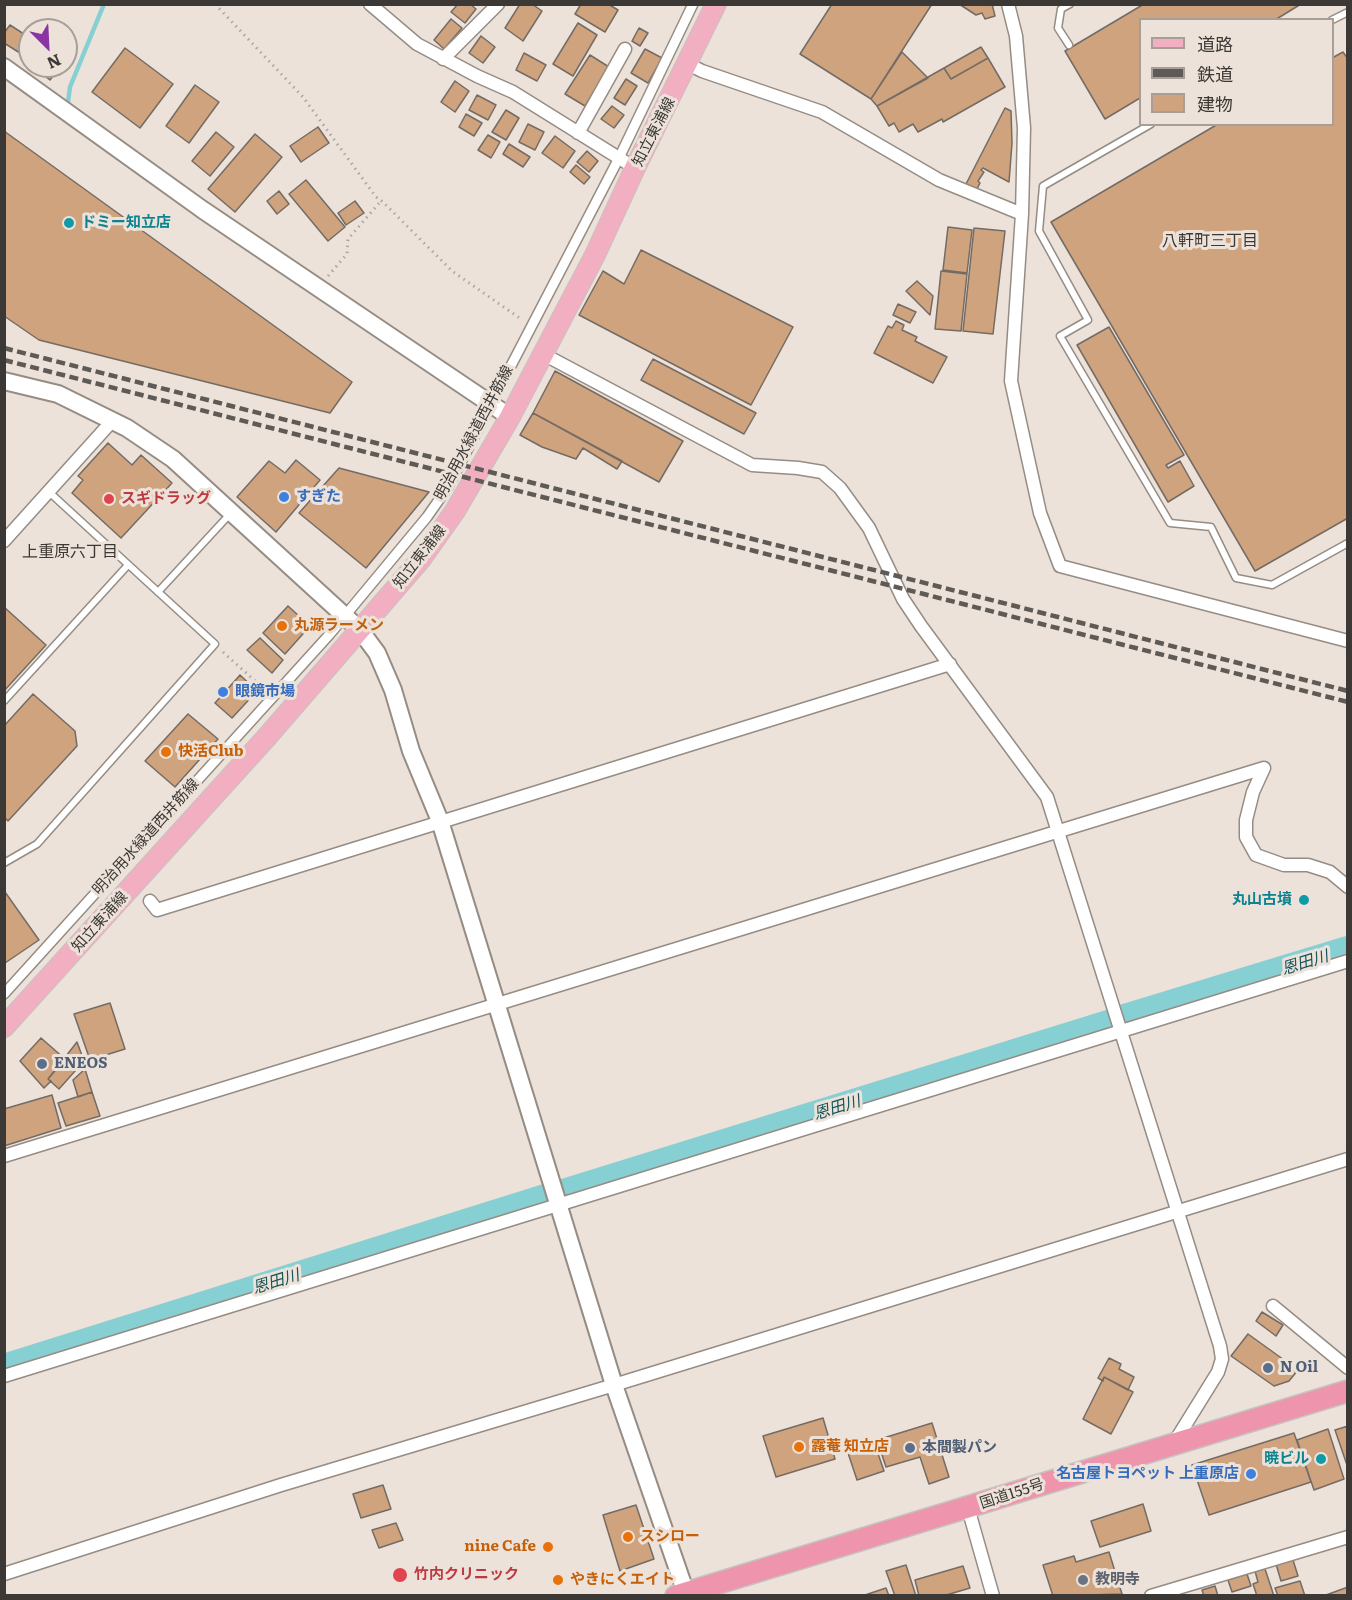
<!DOCTYPE html>
<meta charset="utf-8">
<style>
body{margin:0}
#map{position:relative;width:1352px;height:1600px;overflow:hidden;background:#ece2d9;font-family:Literata,"Noto Sans JP",serif}
canvas{display:block}
.frame{position:absolute;inset:0;border:6px solid #3c3835;pointer-events:none}
.legend{position:absolute;left:1139px;top:18px;width:195px;height:108px;box-sizing:border-box;background:#ece2d9;border:2px solid #a69e97;margin:0;padding:8px 10px;list-style:none;font-size:18px;color:#3c3835}
.legend li{display:flex;align-items:center;gap:12px;height:30px}
.legend b{width:30px;border:2px solid #a69e97}
.north{position:absolute;left:18px;top:18px;width:60px;height:60px;box-sizing:border-box;background:#ece2d9;border:2px solid #a69e97;border-radius:50%;rotate:156deg;font-size:16px;font-weight:700;line-height:24px;text-align:center;color:#3c3835}
.north::after{content:'';display:block;margin:auto;width:21px;height:27px;background:#8a35a3;clip-path:polygon(50% 0,100% 100%,50% 72%,0 100%)}
</style>
<div id="map">
<canvas width="1352" height="1600"></canvas>
<div class="frame"></div>
<ul class="legend">
<li><b style="height:8px;background:#f2afc1"></b>道路</li>
<li><b style="height:8px;background:#5f5a56"></b>鉄道</li>
<li><b style="height:16px;background:#cea37d"></b>建物</li>
</ul>
<div class="north">N</div>
</div>
<script>
const g = document.querySelector('canvas').getContext('2d');
g.lineJoin = 'round';
const shape = rows => new Path2D(rows.map(r => 'M' + r).join(''));
function stroke(path, color, width, dash) { g.strokeStyle = color; g.lineWidth = width; g.lineCap = dash ? 'butt' : 'round'; g.setLineDash(dash || []); g.stroke(path); }
function fill(path, color) { g.fillStyle = color; g.fill(path, 'evenodd'); }
function drawText(font, color, halo, rows, align = 'center') {
  g.font = font + ' Literata,"Noto Sans JP",serif'; g.lineWidth = 6; g.setLineDash([]); g.textBaseline = 'middle'; g.strokeStyle = halo; g.fillStyle = color; for (const [text, x, y, turn = 0] of rows) {
    g.save(); g.translate(x, y); g.rotate((+turn || 0) * Math.PI / 180); g.textAlign = isNaN(turn) ? turn : align; if (halo) g.strokeText(text, 0, 0); g.fillText(text, 0, 0); g.restore();
  }
}
stroke(shape([
 [68,102,70,87,104,4]
]), '#86cfd3', 4.5);
stroke(shape([
 [1125,1018,1348,950],
 [563,1193,1111,1023],
 [4,1368,548,1197]
]), '#86cfd3', 28);
const building = shape([
 [458,4,470,4,476,9,465,23,451,12,458,4],
 [520,4,532,4,542,11,523,41,505,28,520,4],
 [581,4,608,4,618,10,605,32,575,14,581,4],
 [832,4,932,4,871,99,800,54,832,4],
 [959,4,992,4,995,16,985,19,982,13,976,15,959,4],
 [1144,4,1301,4,1275,20,1140,20,1140,98,1105,119,1065,51,1144,4],
 [451,19,462,28,444,49,434,40,451,19],
 [578,23,597,35,573,76,553,64,578,23],
 [10,25,30,38,20,53,4,43,4,33,10,25],
 [639,28,648,33,640,46,632,41,639,28],
 [481,36,495,47,483,63,469,53,481,36],
 [66,47,72,51,66,60,66,47],
 [981,47,988,58,951,79,944,68,981,47],
 [125,48,173,84,140,128,92,92,125,48],
 [645,49,662,58,648,83,631,73,645,49],
 [902,52,928,78,877,106,871,99,902,52],
 [1343,52,1348,59,1348,518,1255,571,1051,222,1218,124,1332,124,1332,58,1343,52],
 [524,53,546,65,537,81,516,70,524,53],
 [590,55,609,67,585,106,565,94,590,55],
 [988,58,1005,87,943,122,942,119,918,132,913,124,899,132,894,123,889,126,877,106,944,68,951,79,988,58],
 [34,66,61,66,50,80,33,67,34,66],
 [626,79,637,86,625,105,614,98,626,79],
 [455,81,469,91,455,112,441,102,455,81],
 [195,85,219,102,189,143,166,126,195,85],
 [477,95,496,105,488,120,469,110,477,95],
 [612,106,624,115,614,128,601,119,612,106],
 [1005,108,1011,111,1012,143,1009,182,983,168,981,170,984,172,978,181,980,183,977,189,966,184,1005,108],
 [506,110,519,118,506,140,492,132,506,110],
 [466,114,482,123,474,136,459,127,466,114],
 [528,124,544,132,535,150,519,142,528,124],
 [318,127,329,143,301,162,290,146,318,127],
 [4,131,352,382,330,413,39,340,4,316,4,131],
 [216,132,234,147,210,176,192,161,216,132],
 [255,134,282,157,235,212,208,189,255,134],
 [488,135,500,142,491,158,478,150,488,135],
 [555,136,575,151,563,168,542,153,555,136],
 [509,144,530,157,523,167,503,154,509,144],
 [587,151,598,161,589,172,577,162,587,151],
 [576,165,590,177,584,184,570,172,576,165],
 [306,180,345,227,328,241,289,194,306,180],
 [279,191,289,204,277,214,267,201,279,191],
 [355,201,364,213,346,225,338,213,355,201],
 [948,227,972,230,967,273,943,270,948,227],
 [974,228,1005,231,993,334,963,331,974,228],
 [641,250,793,327,751,405,579,315,603,271,624,284,641,250],
 [941,271,967,274,961,331,935,329,941,271],
 [917,281,933,296,930,315,906,291,917,281],
 [898,304,916,312,910,323,893,315,898,304],
 [896,321,904,325,902,330,917,337,915,341,947,357,933,383,874,353,888,326,892,328,896,321],
 [1109,327,1184,455,1166,465,1168,468,1180,461,1194,486,1168,502,1077,345,1109,327],
 [653,359,756,413,744,434,641,380,653,359],
 [555,371,683,441,659,482,533,413,555,371],
 [533,413,622,461,617,469,583,448,576,459,542,447,520,435,533,413],
 [108,443,132,465,141,455,172,483,121,538,72,493,83,480,78,476,108,443],
 [296,460,320,480,276,532,237,497,269,461,285,473,296,460],
 [339,468,429,492,366,568,299,513,339,468],
 [288,606,310,626,285,654,263,633,288,606],
 [4,607,46,645,4,691,4,607],
 [260,638,283,660,272,673,247,650,260,638],
 [240,675,257,691,232,718,215,703,240,675],
 [33,694,75,731,77,746,8,821,4,817,4,726,33,694],
 [188,714,218,739,175,787,145,761,188,714],
 [5,892,39,940,5,963,4,962,5,892],
 [110,1003,125,1049,90,1060,74,1014,110,1003],
 [41,1038,65,1059,48,1079,51,1081,44,1088,20,1061,41,1038],
 [77,1042,84,1061,59,1089,48,1079,77,1042],
 [85,1069,92,1092,78,1097,73,1080,85,1069],
 [92,1092,100,1116,66,1126,58,1103,92,1092],
 [52,1095,61,1128,4,1146,4,1109,52,1095],
 [1262,1312,1283,1325,1276,1336,1256,1321,1262,1312],
 [1248,1334,1298,1370,1289,1381,1274,1386,1231,1356,1248,1334],
 [1109,1358,1121,1364,1119,1369,1134,1377,1128,1390,1104,1377,1103,1381,1098,1378,1109,1358],
 [1104,1377,1133,1392,1111,1434,1083,1419,1104,1377],
 [823,1418,835,1459,776,1477,763,1436,823,1418],
 [932,1423,949,1477,929,1484,920,1457,886,1467,877,1440,932,1423],
 [1348,1426,1348,1468,1335,1430,1348,1426],
 [1328,1429,1344,1479,1314,1490,1297,1440,1328,1429],
 [1294,1433,1311,1482,1209,1515,1192,1465,1294,1433],
 [874,1442,884,1471,857,1480,847,1450,874,1442],
 [383,1485,391,1509,361,1518,353,1494,383,1485],
 [1143,1504,1151,1531,1100,1547,1091,1521,1143,1504],
 [636,1505,654,1559,620,1571,603,1515,636,1505],
 [396,1523,403,1540,379,1548,372,1530,396,1523],
 [1109,1552,1122,1594,1053,1596,1043,1565,1074,1556,1076,1562,1109,1552],
 [1293,1560,1298,1576,1281,1581,1276,1564,1293,1560],
 [906,1565,916,1596,895,1596,886,1571,906,1565],
 [963,1566,970,1588,943,1596,919,1596,915,1580,963,1566],
 [1265,1569,1274,1596,1257,1596,1253,1584,1258,1582,1255,1571,1265,1569],
 [1247,1574,1251,1586,1232,1592,1228,1580,1247,1574],
 [1300,1581,1305,1596,1278,1596,1275,1588,1300,1581],
 [1215,1586,1218,1596,1204,1596,1202,1590,1215,1586],
 [1348,1587,1348,1596,1326,1596,1326,1595,1348,1587],
 [886,1588,889,1596,862,1596,886,1588]
]);
fill(building, '#cea37d');
stroke(building, '#746b64', 1.5);
const service = shape([
 [1332,20,1348,12],
 [1069,45,1058,28,1061,9,1070,4],
 [1151,124,1043,186,1039,231,1088,320,1060,336,1170,523,1211,527,1236,578,1272,585,1348,543],
 [158,592,230,514],
 [4,701,128,565],
 [4,863,37,844,215,644,49,492]
]);
const pedestrian = shape([
 [4,994,329,635,427,517,448,487,619,158,693,4]
]);
const minor = shape([
 [370,4,417,44,477,76,513,92,635,168],
 [1008,4,1016,36,1024,128,1022,214],
 [443,59,498,4],
 [688,64,702,71,822,112,939,180,1022,214,1011,381,1040,513,1060,566,1348,641],
 [578,133,625,49],
 [543,354,752,465,798,468,822,472,840,488,869,528,903,599,921,626,1047,797,1220,1346,1222,1359,1218,1372,1174,1443],
 [4,541,113,420],
 [150,901,157,910,950,664],
 [4,1156,1264,768,1253,792,1246,820,1246,837,1256,855,1284,865,1308,865,1330,872,1348,887],
 [1273,1306,1348,1368],
 [4,1376,1348,961],
 [968,1508,993,1596],
 [4,1574,281,1485,614,1385,1348,1159],
 [1151,1596,1348,1537]
]);
const tertiary = shape([
 [4,67,203,210,510,417],
 [4,381,58,394,127,428,173,459,360,630,377,653,393,690,411,751,440,821,614,1385,687,1596]
]);
const primary = shape([
 [4,1027,266,738,421,559,455,511,510,417,595,255,635,168,716,4]
]);
const trunk = shape([
 [676,1596,1348,1391]
]);
stroke(service, '#958c84', 9);
stroke(pedestrian, '#958c84', 12);
stroke(minor, '#958c84', 15);
stroke(tertiary, '#958c84', 20);
stroke(primary, '#c4c3c2', 22);
stroke(trunk, '#c4c3c2', 24);
stroke(shape([
 [215,4,303,97,376,197,383,202,452,271,521,319],
 [328,276,347,254,348,239,381,201],
 [223,652,265,690]
]), '#aea69f', 3, [1.5, 4.5]);
stroke(service, '#fff', 6);
stroke(pedestrian, '#fff', 9);
stroke(minor, '#fff', 12);
stroke(tertiary, '#fff', 16);
stroke(primary, '#f2afc1', 20);
stroke(trunk, '#ee94ac', 21);
stroke(shape([
 [4,348,1348,691],
 [4,360,1348,702]
]), '#5f5a56', 4.5, [9, 4.5]);
for (const [x, y, r, color] of [
 [69,223,6,"#0f9aa8"],
 [284,497,6,"#3f7fe0"],
 [109,499,6,"#e0444e"],
 [282,626,6,"#e8710a"],
 [223,692,6,"#3f7fe0"],
 [166,752,6,"#e8710a"],
 [1304,900,6,"#0f9aa8"],
 [42,1064,6,"#5c6f8a"],
 [1268,1368,6,"#5c6f8a"],
 [799,1447,6,"#e8710a"],
 [910,1448,6,"#5c6f8a"],
 [1321,1459,6,"#0f9aa8"],
 [1251,1474,6,"#3f7fe0"],
 [628,1537,6,"#e8710a"],
 [548,1547,6,"#e8710a"],
 [400,1575,8,"#e0444e"],
 [558,1580,6,"#e8710a"],
 [1083,1580,6,"#6b7280"]
]) { const dot = new Path2D(); dot.arc(x, y, r, 0, 2 * Math.PI); g.fillStyle = color; g.fill(dot); stroke(dot, '#ece2d9', 2); }
drawText('15px', '#3c3835', '#ece2d9', [
 ["知立東浦線",654,132,-63],
 ["明治用水緑道西井筋線",474,433,-62],
 ["知立東浦線",420,557,-52],
 ["明治用水緑道西井筋線",146,837,-48],
 ["知立東浦線",100,922,-48],
 ["国道155号",1012,1494,-18]
]);
drawText('bold 15px', '#0d838f', '#ece2d9', [
 ["ドミー知立店",81,223,"left"],
 ["丸山古墳",1292,900],
 ["暁ビル",1309,1459]
], 'right');
drawText('bold 15px', '#366cbe', '#ece2d9', [
 ["すぎた",296,497],
 ["眼鏡市場",235,692],
 ["名古屋トヨペット 上重原店",1239,1474,"right"]
], 'left');
drawText('bold 15px', '#be3a42', '#ece2d9', [
 ["スギドラッグ",121,499],
 ["竹内クリニック",414,1575]
], 'left');
drawText('bold 15px', '#c56008', '#ece2d9', [
 ["丸源ラーメン",294,626],
 ["快活Club",178,752],
 ["露菴 知立店",811,1447],
 ["スシロー",640,1537],
 ["nine Cafe",536,1547,"right"],
 ["やきにくエイト",570,1580]
], 'left');
drawText('bold 15px', '#4e5e75', '#ece2d9', [
 ["ENEOS",54,1064],
 ["N Oil",1280,1368],
 ["本間製パン",922,1448]
], 'left');
drawText('bold 15px', '#5b616d', '#ece2d9', [
 ["教明寺",1095,1580]
], 'left');
drawText('16px', '#3c3835', '#ece2d9', [
 ["八軒町三丁目",1210,241],
 ["上重原六丁目",70,552]
]);
drawText('italic 16px', '#165559', '#ece2d9', [
 ["恩田川",1305,963,-17],
 ["恩田川",837,1108,-17],
 ["恩田川",276,1282,-17]
]);
</script>
